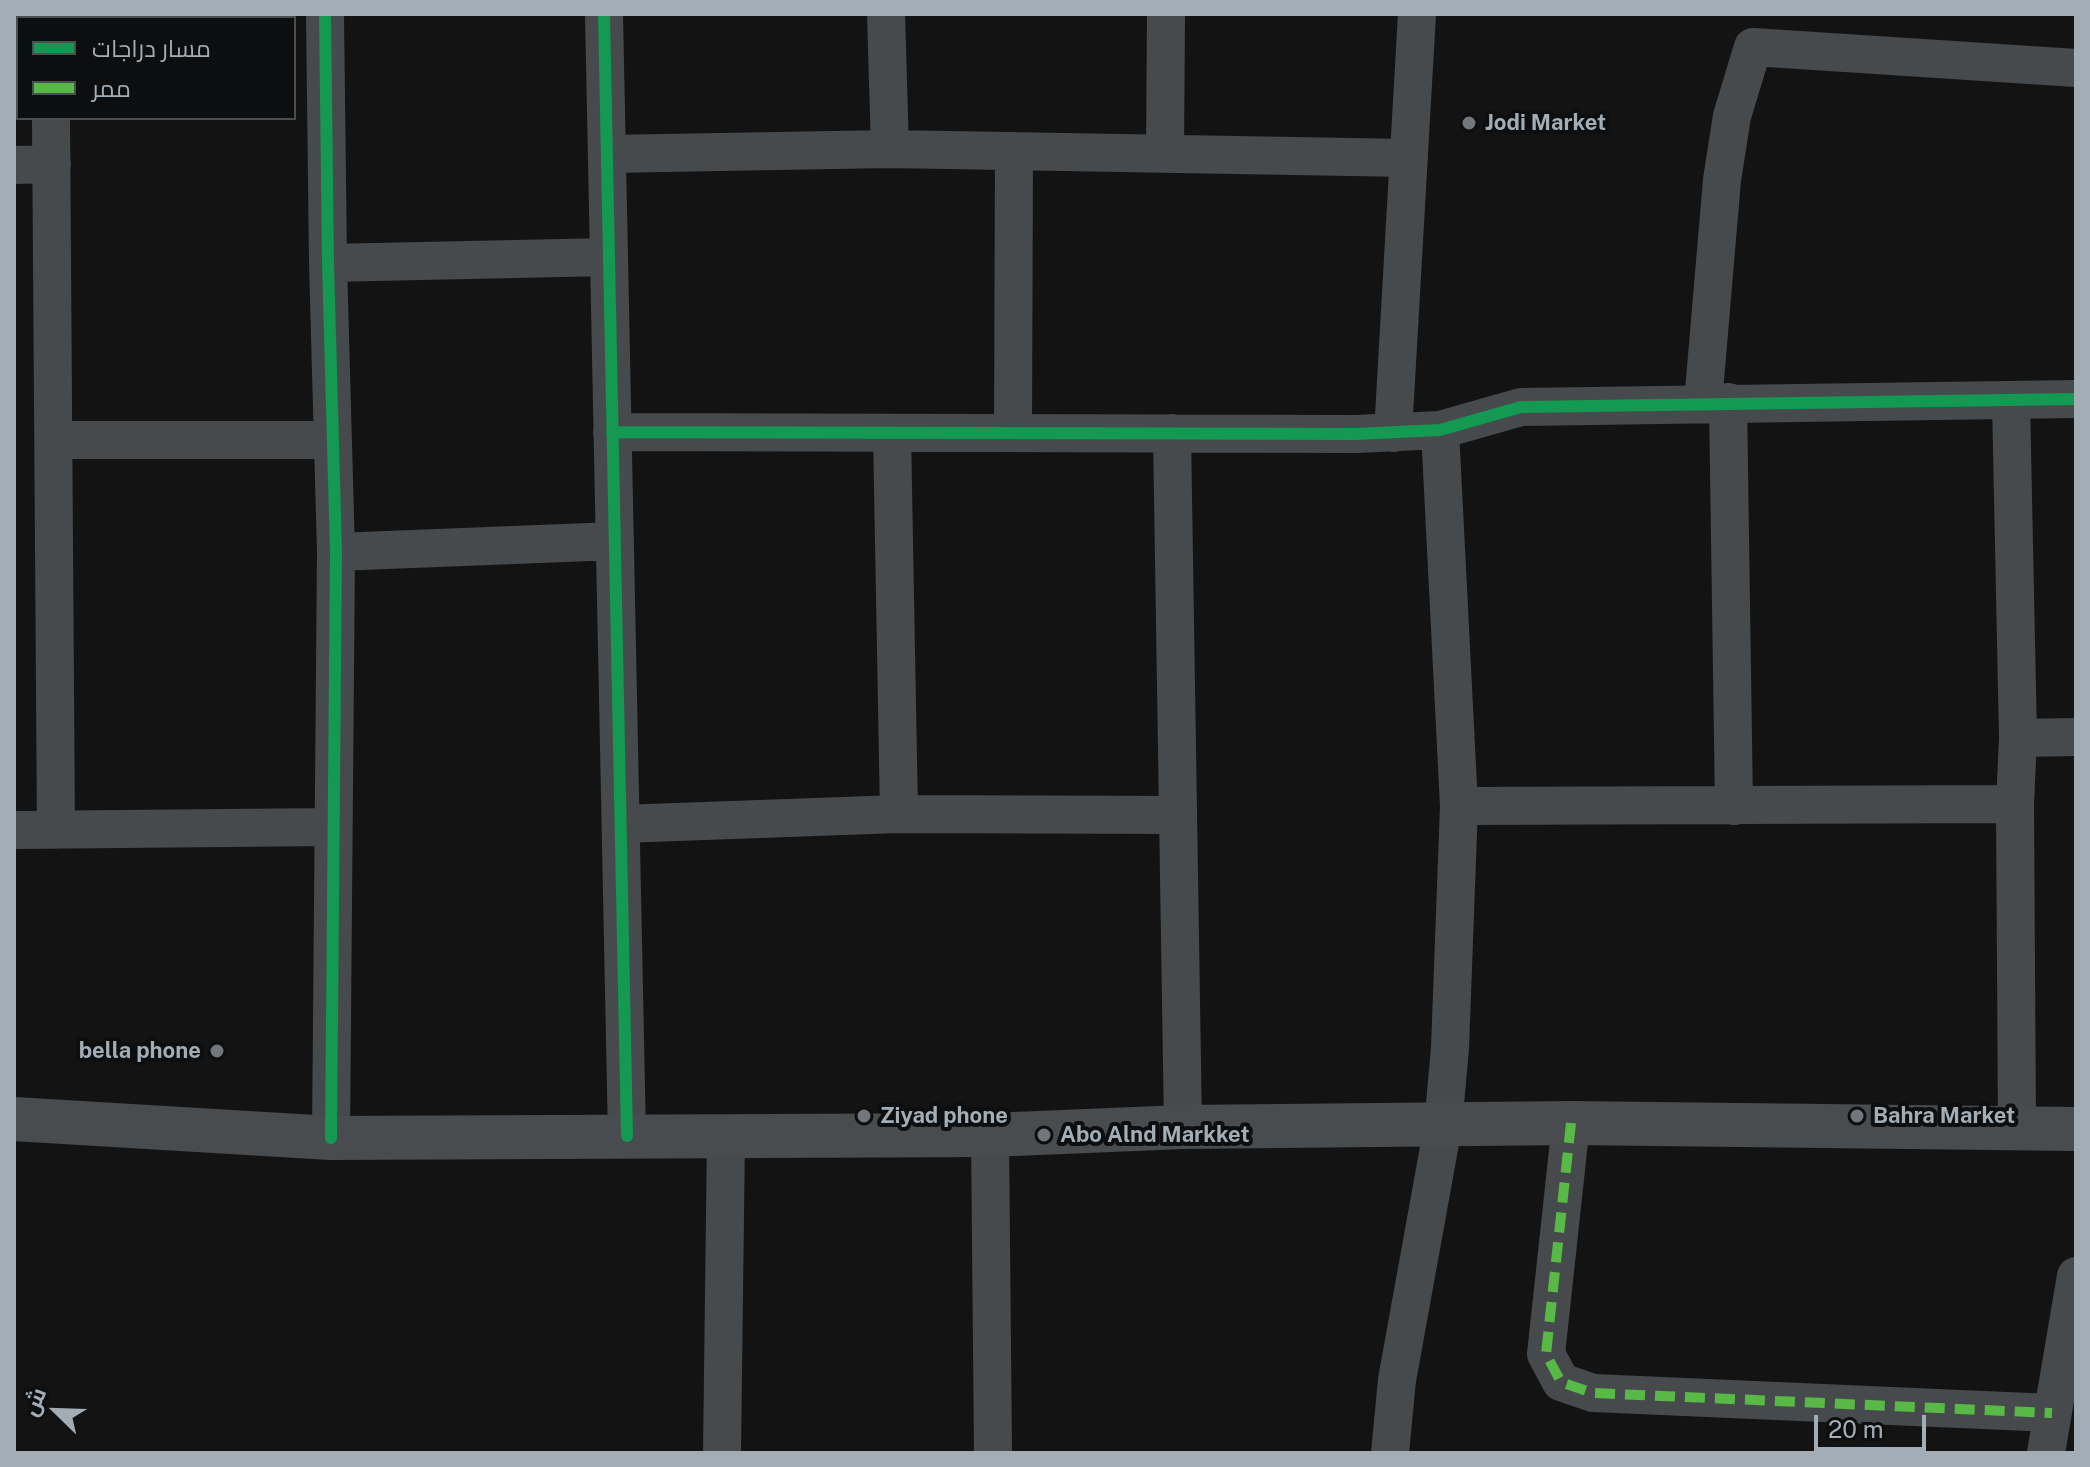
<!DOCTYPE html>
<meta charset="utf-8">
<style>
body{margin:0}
#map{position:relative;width:2090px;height:1467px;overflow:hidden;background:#131313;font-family:"Public Sans",Cairo,sans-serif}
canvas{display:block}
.frame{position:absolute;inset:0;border:16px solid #a3adb5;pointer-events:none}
.legend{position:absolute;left:16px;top:16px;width:280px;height:104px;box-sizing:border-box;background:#0d0e0f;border:2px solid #494e51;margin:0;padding:10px 14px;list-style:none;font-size:24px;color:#a3adb5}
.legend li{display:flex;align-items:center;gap:16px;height:40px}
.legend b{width:40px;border:2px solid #494e51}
.north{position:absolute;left:16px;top:1371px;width:80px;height:80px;-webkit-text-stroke:6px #0d0e0f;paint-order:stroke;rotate:293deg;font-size:22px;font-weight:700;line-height:32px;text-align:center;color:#a3adb5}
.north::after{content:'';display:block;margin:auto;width:28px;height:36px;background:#a3adb5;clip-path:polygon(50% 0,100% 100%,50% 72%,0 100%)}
.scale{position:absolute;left:1814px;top:1415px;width:112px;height:36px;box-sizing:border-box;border:4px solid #a3adb5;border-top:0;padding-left:10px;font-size:24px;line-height:28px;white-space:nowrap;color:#a3adb5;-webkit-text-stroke:6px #0d0e0f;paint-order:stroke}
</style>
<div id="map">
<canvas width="2090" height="1467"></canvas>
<div class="frame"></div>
<ul class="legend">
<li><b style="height:10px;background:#139951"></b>مسار دراجات</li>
<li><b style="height:10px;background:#58b947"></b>ممر</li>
</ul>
<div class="north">ش</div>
<div class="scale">20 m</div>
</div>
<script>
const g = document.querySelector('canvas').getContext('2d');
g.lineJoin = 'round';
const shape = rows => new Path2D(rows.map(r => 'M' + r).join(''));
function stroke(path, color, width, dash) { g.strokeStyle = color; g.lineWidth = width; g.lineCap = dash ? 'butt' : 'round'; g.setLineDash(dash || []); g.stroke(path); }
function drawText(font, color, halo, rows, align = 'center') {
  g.font = font + ' "Public Sans",sans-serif'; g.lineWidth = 8; g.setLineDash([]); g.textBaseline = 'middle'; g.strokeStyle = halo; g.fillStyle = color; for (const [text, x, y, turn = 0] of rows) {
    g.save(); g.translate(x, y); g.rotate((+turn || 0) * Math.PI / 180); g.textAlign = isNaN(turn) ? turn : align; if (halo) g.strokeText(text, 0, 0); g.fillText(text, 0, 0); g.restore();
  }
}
stroke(shape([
 [50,14,50,18],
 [325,14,328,263,336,552,331,1138],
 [604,14,627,1136],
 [886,14,890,149],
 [51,118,56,830],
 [1165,152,1166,14],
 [607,154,890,149,1409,158],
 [14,165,52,164],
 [328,263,609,257],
 [2011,401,2018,738,2015,804,2017,1129],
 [1728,402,1734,806],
 [1703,403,1722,180,1732,116,1753,47,2076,68],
 [612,432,1356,434,1440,430,1521,407,2076,399],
 [892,433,899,814],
 [1013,433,1014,151],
 [1172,433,1183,1127],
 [1393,433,1417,14],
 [54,440,333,440],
 [336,552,615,541],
 [2018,738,2076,737],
 [1459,806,2015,804],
 [621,824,899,814,1178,815],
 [14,830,333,827],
 [1571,1123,1546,1354,1561,1382,1593,1393,2052,1413],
 [990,1135,993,1453],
 [722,1453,726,1136],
 [1390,1453,1397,1380,1443,1126,1450,1048,1459,806,1440,430],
 [2046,1453,2076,1276]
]), '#474a4c', 38);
stroke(shape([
 [14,1119,331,1138,990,1135,1183,1127,1571,1123,2076,1129]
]), '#494c4e', 44);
stroke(shape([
 [1571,1123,1546,1354,1561,1382,1593,1393,2052,1413]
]), '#58b947', 10, [20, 10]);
stroke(shape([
 [325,14,328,263,336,552,331,1138],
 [604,14,627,1136],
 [612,432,1356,434,1440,430,1521,407,2076,399]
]), '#139951', 12);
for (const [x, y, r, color] of [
 [1469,123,8,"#71777c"],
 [217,1051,8,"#71777c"],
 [864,1116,8,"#71777c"],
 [1857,1116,8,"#71777c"],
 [1044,1135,8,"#71777c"]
]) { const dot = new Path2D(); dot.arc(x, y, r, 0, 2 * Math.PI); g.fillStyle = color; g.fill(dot); stroke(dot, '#0d0e0f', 3); }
drawText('bold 22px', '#a3adb5', '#0d0e0f', [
 ["Jodi Market",1485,123],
 ["bella phone",201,1051,"right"],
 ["Ziyad phone",880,1116],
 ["Bahra Market",1873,1116],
 ["Abo Alnd Markket",1060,1135]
], 'left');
</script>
